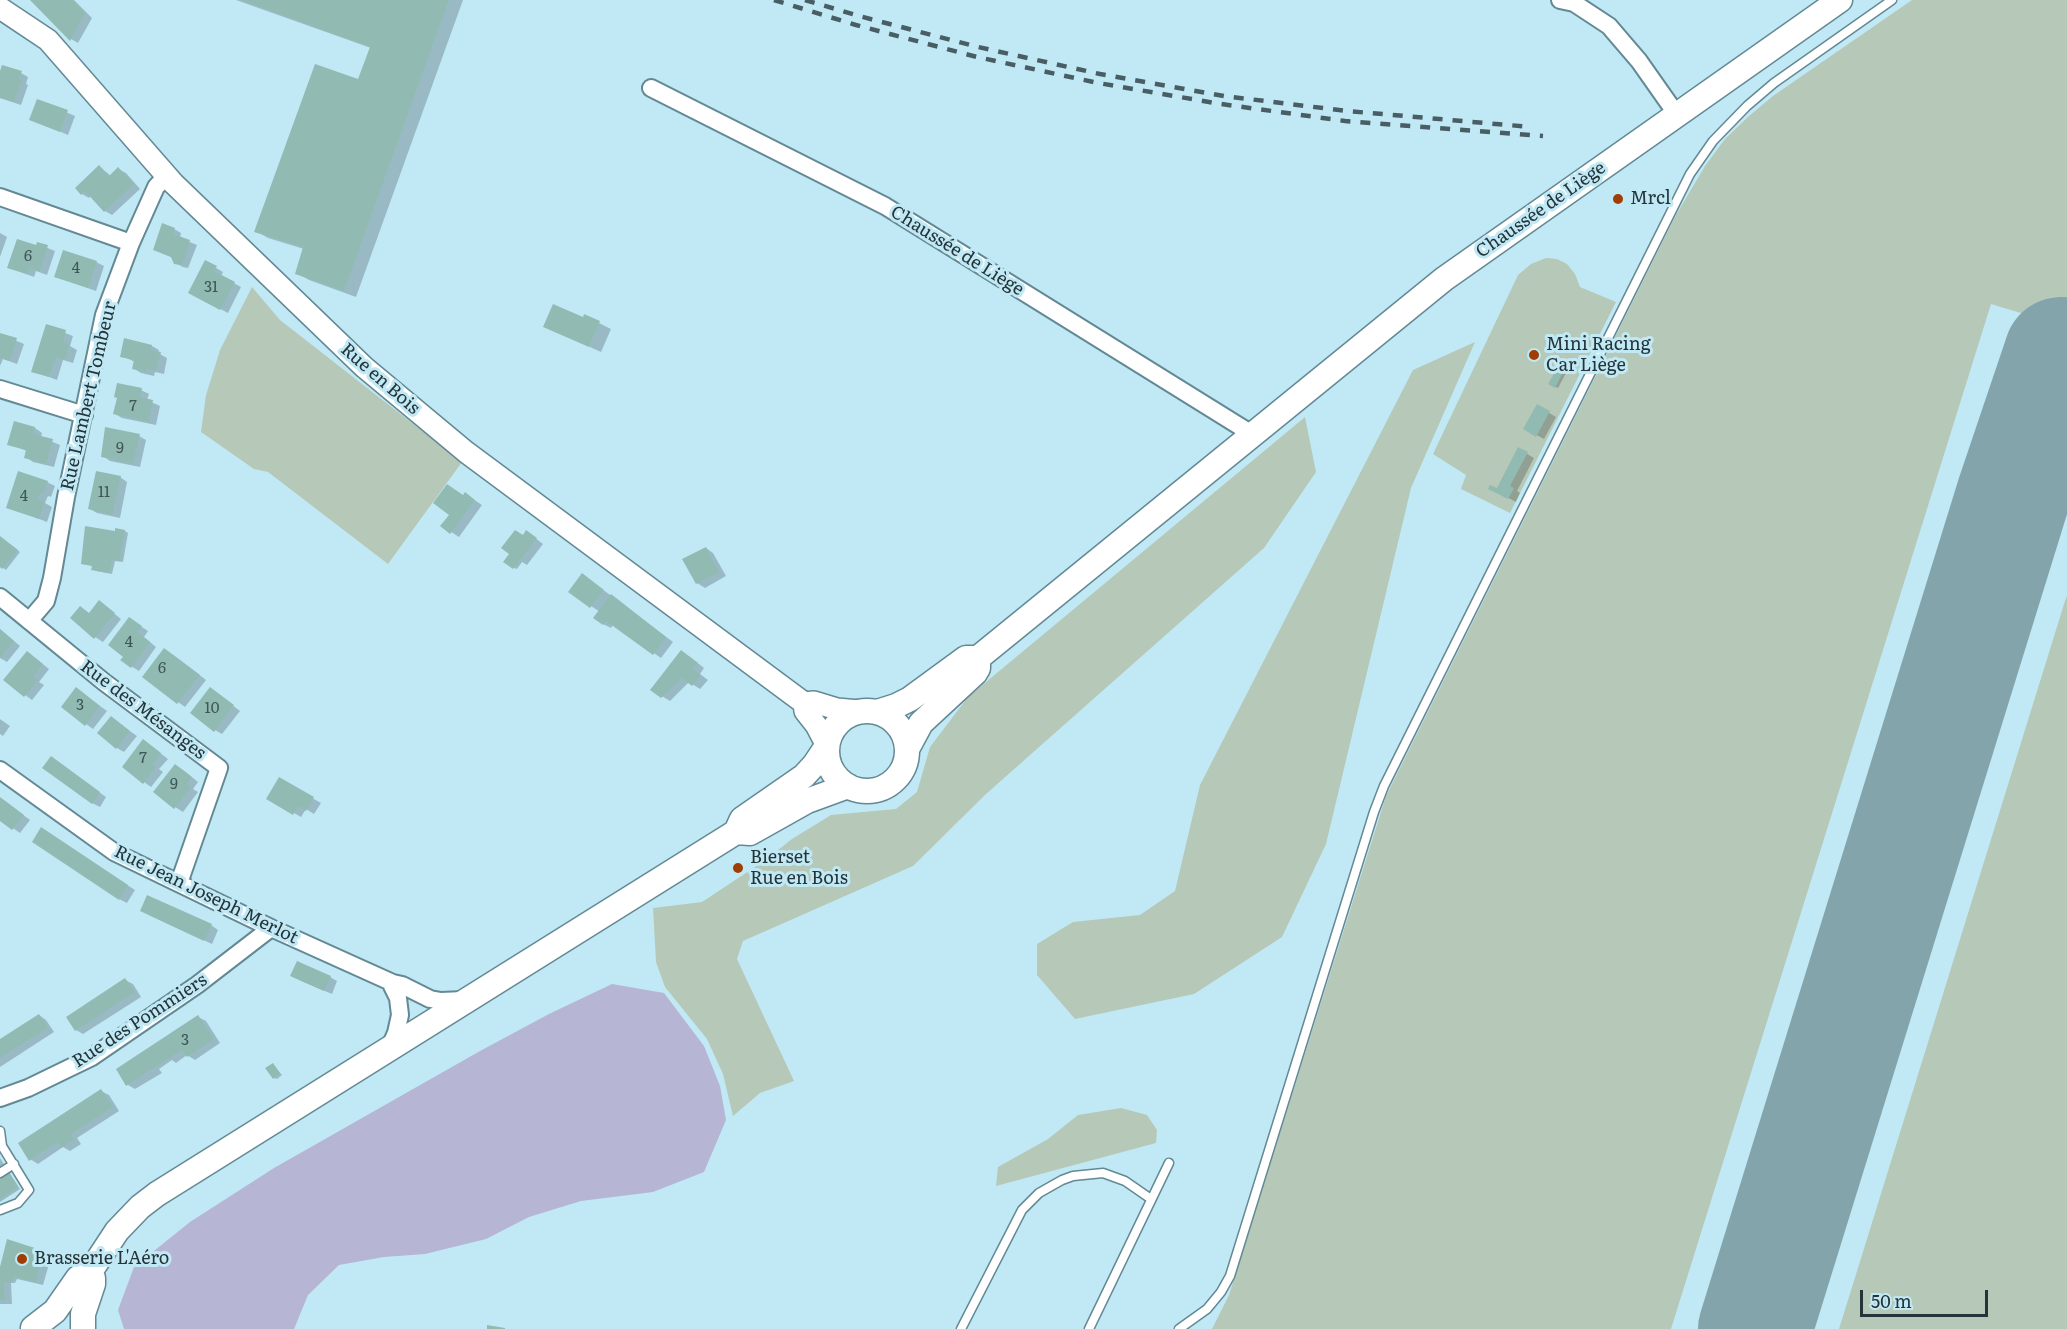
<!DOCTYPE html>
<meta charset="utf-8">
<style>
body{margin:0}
#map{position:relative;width:2067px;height:1329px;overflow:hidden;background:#c0e9f5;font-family:Literata,serif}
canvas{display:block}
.scale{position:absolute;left:1860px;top:1290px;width:128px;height:27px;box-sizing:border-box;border:3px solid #243438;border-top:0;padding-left:8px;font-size:18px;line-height:21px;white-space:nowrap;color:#243438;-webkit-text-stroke:4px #c0e9f5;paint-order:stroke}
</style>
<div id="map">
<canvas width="2067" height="1329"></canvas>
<div class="scale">50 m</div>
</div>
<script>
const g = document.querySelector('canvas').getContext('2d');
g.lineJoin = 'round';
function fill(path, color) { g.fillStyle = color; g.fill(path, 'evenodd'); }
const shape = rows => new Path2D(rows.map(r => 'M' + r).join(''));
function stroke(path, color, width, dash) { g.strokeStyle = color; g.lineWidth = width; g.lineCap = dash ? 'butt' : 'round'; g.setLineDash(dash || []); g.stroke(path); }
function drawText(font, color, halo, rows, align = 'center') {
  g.font = font + ' Literata,serif'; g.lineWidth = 6; g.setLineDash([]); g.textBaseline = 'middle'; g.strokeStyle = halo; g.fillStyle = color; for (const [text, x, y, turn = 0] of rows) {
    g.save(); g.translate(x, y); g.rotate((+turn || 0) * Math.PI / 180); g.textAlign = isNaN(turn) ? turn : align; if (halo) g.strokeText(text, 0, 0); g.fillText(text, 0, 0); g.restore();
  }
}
fill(shape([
 [1912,0,2067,0,2067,327,1991,304,1671,1329,1212,1329,1229,1295,1386,796,1676,215,1705,166,1725,139,1749,116,1773,96],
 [1546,258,1557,259,1567,264,1575,274,1580,287,1616,302,1510,513,1461,489,1466,475,1433,454,1518,275,1531,264],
 [252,287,280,320,462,462,388,564,268,472,254,469,201,432,206,395,220,350],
 [1475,342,1411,488,1326,844,1282,937,1194,994,1075,1019,1037,975,1037,944,1073,922,1140,915,1175,891,1200,785,1413,370],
 [1305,417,1316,472,1264,548,986,794,913,866,743,941,737,959,794,1081,760,1093,733,1116,723,1074,707,1039,665,987,656,962,653,908,702,902,764,861,792,839,831,815,896,809,917,792,930,747,968,697],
 [2067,596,2067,1329,1839,1329,2065,601],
 [1121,1108,1147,1115,1157,1130,1156,1143,996,1186,998,1167,1048,1139,1078,1115]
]), '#b6c8b8');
fill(shape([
 [612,984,664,993,704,1046,720,1086,726,1120,704,1172,653,1192,581,1201,529,1217,486,1239,425,1254,384,1257,339,1265,308,1295,294,1329,124,1329,118,1310,134,1267,190,1222,274,1168,480,1051,549,1014]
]), '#b6b5d3');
fill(shape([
 [32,0,74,0,92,18,78,43,71,39],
 [236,0,463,0,356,297,309,280,297,273,304,249,268,238,256,231,359,81,371,48],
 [21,73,28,77,26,84,28,85,21,105,0,98,0,75],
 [38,100,75,116,68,135,31,119],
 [100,167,111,176,118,169,126,173,140,189,112,215,105,211,91,196,89,198,82,194],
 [174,229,181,233,180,238,197,245,188,268,183,267,175,263,173,258,155,250],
 [0,233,7,237,0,257],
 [38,244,55,251,47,275,36,271,34,277,9,268,37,247],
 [96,262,104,266,96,291,56,277],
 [206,262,223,272,221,276,241,287,228,313,197,297],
 [585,316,611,329,601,352,545,327,584,319],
 [47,326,73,336,70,346,77,350,73,363,63,360,57,380,33,371],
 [0,334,24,344,17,364,3,359,0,366],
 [152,346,159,350,158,353,167,358,164,374,155,372,154,376,141,373,133,368,135,362,122,356],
 [1559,369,1566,373,1558,388,1550,384],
 [141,390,149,394,147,400,160,406,156,425,122,418,115,414,119,398],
 [1537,406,1556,417,1544,439,1525,429],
 [15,423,35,428,42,433,41,437,60,445,54,467,33,462,26,457,27,451,9,444],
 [139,436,146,440,140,467,110,461,103,456],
 [1519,449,1534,458,1517,491,1520,493,1516,502,1497,492],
 [120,477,127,482,120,518,97,513,90,509],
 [47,482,55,486,51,497,48,496,45,503,52,507,47,522,8,507],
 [464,497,473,499,482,505,459,537,442,526],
 [125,531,128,533,123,562,115,561,112,574,96,571,93,569,93,566,82,563,116,532],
 [524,536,534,537,543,544,527,565,522,562,517,569,514,568],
 [0,537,20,552,6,570,0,566],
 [706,548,713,553,726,576,705,588,697,583,685,560],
 [590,580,673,642,661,658,613,625,611,628,603,624,600,612,570,592],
 [80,607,90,614,106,607,121,619,103,642,95,637],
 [136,623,148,631,144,637,156,647,139,671,131,666],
 [0,629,20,646,7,662,0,658],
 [172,654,206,680,185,707,178,702],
 [689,656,704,668,700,674,708,680,700,689,689,682,670,701,652,690],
 [34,657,49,669,39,682,44,685,32,700,5,680],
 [217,693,240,711,222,734,215,730],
 [83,694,107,711,93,729,86,724],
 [111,718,137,736,124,752,117,748],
 [0,719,10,726,3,736,0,734],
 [151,746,168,759,159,769,163,772,151,787,144,782],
 [58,763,106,797,100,807,92,803],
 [183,770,198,782,193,789,198,792,183,812,175,807],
 [279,779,321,803,314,814,306,809,301,817,268,798],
 [0,798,30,820,20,833,0,819],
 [49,834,135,890,127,903,119,899],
 [149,915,211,925,218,930,212,944],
 [330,977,337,981,332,994,299,980],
 [125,980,133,984,141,997,83,1034,76,1030],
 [39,1015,46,1020,54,1032,0,1067,0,1041],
 [198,1017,206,1021,220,1043,195,1060,187,1055,176,1063,172,1060,159,1069,162,1073,135,1089,128,1085,118,1069],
 [273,1065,282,1075,277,1079,274,1078],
 [101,1091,109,1095,119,1111,77,1138,81,1144,70,1151,63,1147,38,1164,30,1159],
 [0,1158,20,1189,0,1202],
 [44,1253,51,1257,43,1285,17,1279,15,1283,11,1283,12,1304,0,1304,0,1273]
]), '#0003');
stroke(shape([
 [1956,679,2010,523,2022,501,2036,484,2067,461]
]), '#84a4ac', 46);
stroke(shape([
 [1755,1329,2013,496,2061,354]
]), '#84a4ac', 114);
fill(shape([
 [30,0,73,0,85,13,70,41],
 [241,0,449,0,344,291,295,274,303,247,254,232,315,64,358,79,370,47],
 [2,65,22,71,19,79,22,80,14,102,0,98,0,71],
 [37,99,68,110,60,132,29,120],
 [99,165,109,176,118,167,134,184,104,212,85,191,81,195,75,188],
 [162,223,175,228,173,234,190,240,184,261,181,265,174,264,171,257,153,250],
 [17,239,36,245,37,242,48,245,40,272,29,268,27,274,7,268],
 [63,250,97,261,88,288,54,277],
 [205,260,217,266,214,271,235,282,220,310,188,293],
 [553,304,583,317,584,314,600,321,589,347,543,327],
 [46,324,66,330,63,342,70,344,65,360,56,357,49,377,31,372],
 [0,333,17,338,10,361,0,358],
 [124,338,152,345,151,350,161,352,156,371,147,369,146,372,132,369,134,360,120,357],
 [1558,367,1564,370,1555,388,1548,384],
 [117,383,142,388,140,397,153,400,149,422,113,414,117,398,114,397],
 [1537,404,1550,411,1536,437,1523,429],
 [14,421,35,427,33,434,53,439,46,464,24,458,26,450,7,445],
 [105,427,140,434,133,464,101,457],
 [1518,447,1528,452,1510,486,1514,488,1508,499,1488,489,1490,485,1497,488],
 [18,471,48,481,43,494,40,493,38,499,45,501,39,519,6,508],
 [96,471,121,476,112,515,88,509],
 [447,484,463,495,465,492,475,500,450,534,440,526,449,515,433,503],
 [85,526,115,531,115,528,125,530,120,561,112,560,109,573,91,570,92,566,81,564],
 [515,530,523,535,526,530,537,538,513,569,503,562,509,554,501,548],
 [0,536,18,550,2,569,0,567],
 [706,547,719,572,696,584,682,559],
 [582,573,604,590,590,608,568,592],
 [611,594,666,637,653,655,606,621,603,625,593,618],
 [99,600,115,613,94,639,70,618,80,606,89,613],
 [129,617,142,626,137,632,150,642,131,668,120,660,123,657,108,645],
 [0,629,14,641,0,658],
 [164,648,200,675,177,704,142,677],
 [681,650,698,663,693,669,701,675,692,686,682,678,661,698,650,690],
 [27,651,43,664,33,677,38,680,24,697,3,680],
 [76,687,100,706,85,726,61,707],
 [210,687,234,705,214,732,190,713],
 [111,716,130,731,116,749,97,733],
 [143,739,161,753,153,764,156,767,143,784,122,767],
 [51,756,100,792,92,804,42,768],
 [175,764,192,777,187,783,191,787,174,809,153,792],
 [279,777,314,797,306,811,298,806,293,815,266,799],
 [0,797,24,815,12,830,0,821],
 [41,827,128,885,119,900,32,842],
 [147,895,212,924,204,941,140,911],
 [297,961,331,976,324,991,290,976],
 [125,978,135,992,75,1031,66,1017],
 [39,1014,48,1028,0,1058,0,1039],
 [198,1015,214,1039,187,1057,182,1050,126,1086,116,1069],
 [273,1063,280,1073,273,1079,265,1068],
 [101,1089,113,1107,71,1134,74,1140,61,1148,57,1142,29,1161,18,1143],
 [10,1174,18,1187,0,1199,0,1180],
 [7,1239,44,1251,36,1282,14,1277,12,1282,4,1283,5,1300,0,1300,0,1267],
 [487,1325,505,1328,505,1329,487,1329]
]), '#91bab2');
const service = shape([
 [0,1131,2,1146,29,1190,18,1203,0,1210],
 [0,1173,14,1164],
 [961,1329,1022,1210,1039,1193,1062,1180,1073,1176,1103,1173,1125,1181,1151,1199],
 [1089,1329,1169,1163],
 [1179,1329,1207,1309,1221,1292,1230,1276,1374,812,1384,786,1690,174,1713,141,1747,106,1774,83,1892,0]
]);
const minor = shape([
 [1560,0,1574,3,1609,26,1639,61,1677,115],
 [651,88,885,206,1252,434],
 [0,197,131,243],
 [0,389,84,415],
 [0,597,104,682,219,768,179,883],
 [29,621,46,601,52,578,66,497,104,315,131,243,156,187,166,176],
 [0,770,114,852,271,928,393,983,402,985,430,999,441,1001,464,1000],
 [389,1049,396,1033,400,1015,398,998,392,986,393,983],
 [0,1098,28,1088,92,1057,197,985,271,928]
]);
const tertiary = shape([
 [0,8,48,40,173,183,364,367,466,452,804,703,805,711,816,725,827,746],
 [804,703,814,702,837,709,859,711]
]);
const secondary = shape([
 '827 751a40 40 0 1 1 80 0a40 40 0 1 1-80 0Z',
 [877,712,896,706,910,699,966,658,978,658,1444,279,1840,0],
 [907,749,921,723,975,673,978,668,978,658],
 [736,832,742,819,804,776,815,764,827,746],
 [33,1328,55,1311,78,1278,90,1272,117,1231,140,1207,157,1194,736,832,750,833,807,801,848,786],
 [83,1329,83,1314,93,1284,93,1278,90,1272]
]);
stroke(service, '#638994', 11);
stroke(minor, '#638994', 20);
stroke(tertiary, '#638994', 24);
stroke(secondary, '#638994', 27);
stroke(service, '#fff', 8);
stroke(minor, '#fff', 16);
stroke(tertiary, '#fff', 21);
stroke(secondary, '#fff', 24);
stroke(shape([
 [774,0,856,25,977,57,1098,83,1221,104,1345,121,1543,136],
 [805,0,859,16,978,47,1100,74,1224,96,1347,111,1531,127]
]), '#485e64', 4.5, [10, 10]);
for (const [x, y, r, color] of [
 [1618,199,6,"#a03d04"],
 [1534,355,6,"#a03d04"],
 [738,868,6,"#a03d04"],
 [22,1259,6,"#a03d04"]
]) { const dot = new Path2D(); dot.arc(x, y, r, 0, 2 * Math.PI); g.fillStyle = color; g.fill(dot); stroke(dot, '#c0e9f5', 2); }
drawText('15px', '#3f5656', null, [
 ["6",28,257],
 ["4",76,269],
 ["31",211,288],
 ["7",133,407],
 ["9",120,449],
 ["11",104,493],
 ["4",24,497],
 ["4",129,643],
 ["6",162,669],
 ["3",80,706],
 ["10",212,709],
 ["7",143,759],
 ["9",174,785],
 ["3",185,1041]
]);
drawText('18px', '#243438', '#c0e9f5', [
 ["Mrcl",1630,199],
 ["Mini Racing",1546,345],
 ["Car Liège",1546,366],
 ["Bierset",750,858],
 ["Rue en Bois",750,879],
 ["Brasserie L'Aéro",34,1259]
], 'left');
drawText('18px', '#243438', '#c0e9f5', [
 ["Chaussée de Liège",1541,210,-35],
 ["Chaussée de Liège",957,251,32],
 ["Rue en Bois",380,379,41],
 ["Rue Lambert Tombeur",89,396,-77],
 ["Rue des Mésanges",143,710,37],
 ["Rue Jean Joseph Merlot",206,895,26],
 ["Rue des Pommiers",140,1021,-33]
]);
</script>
